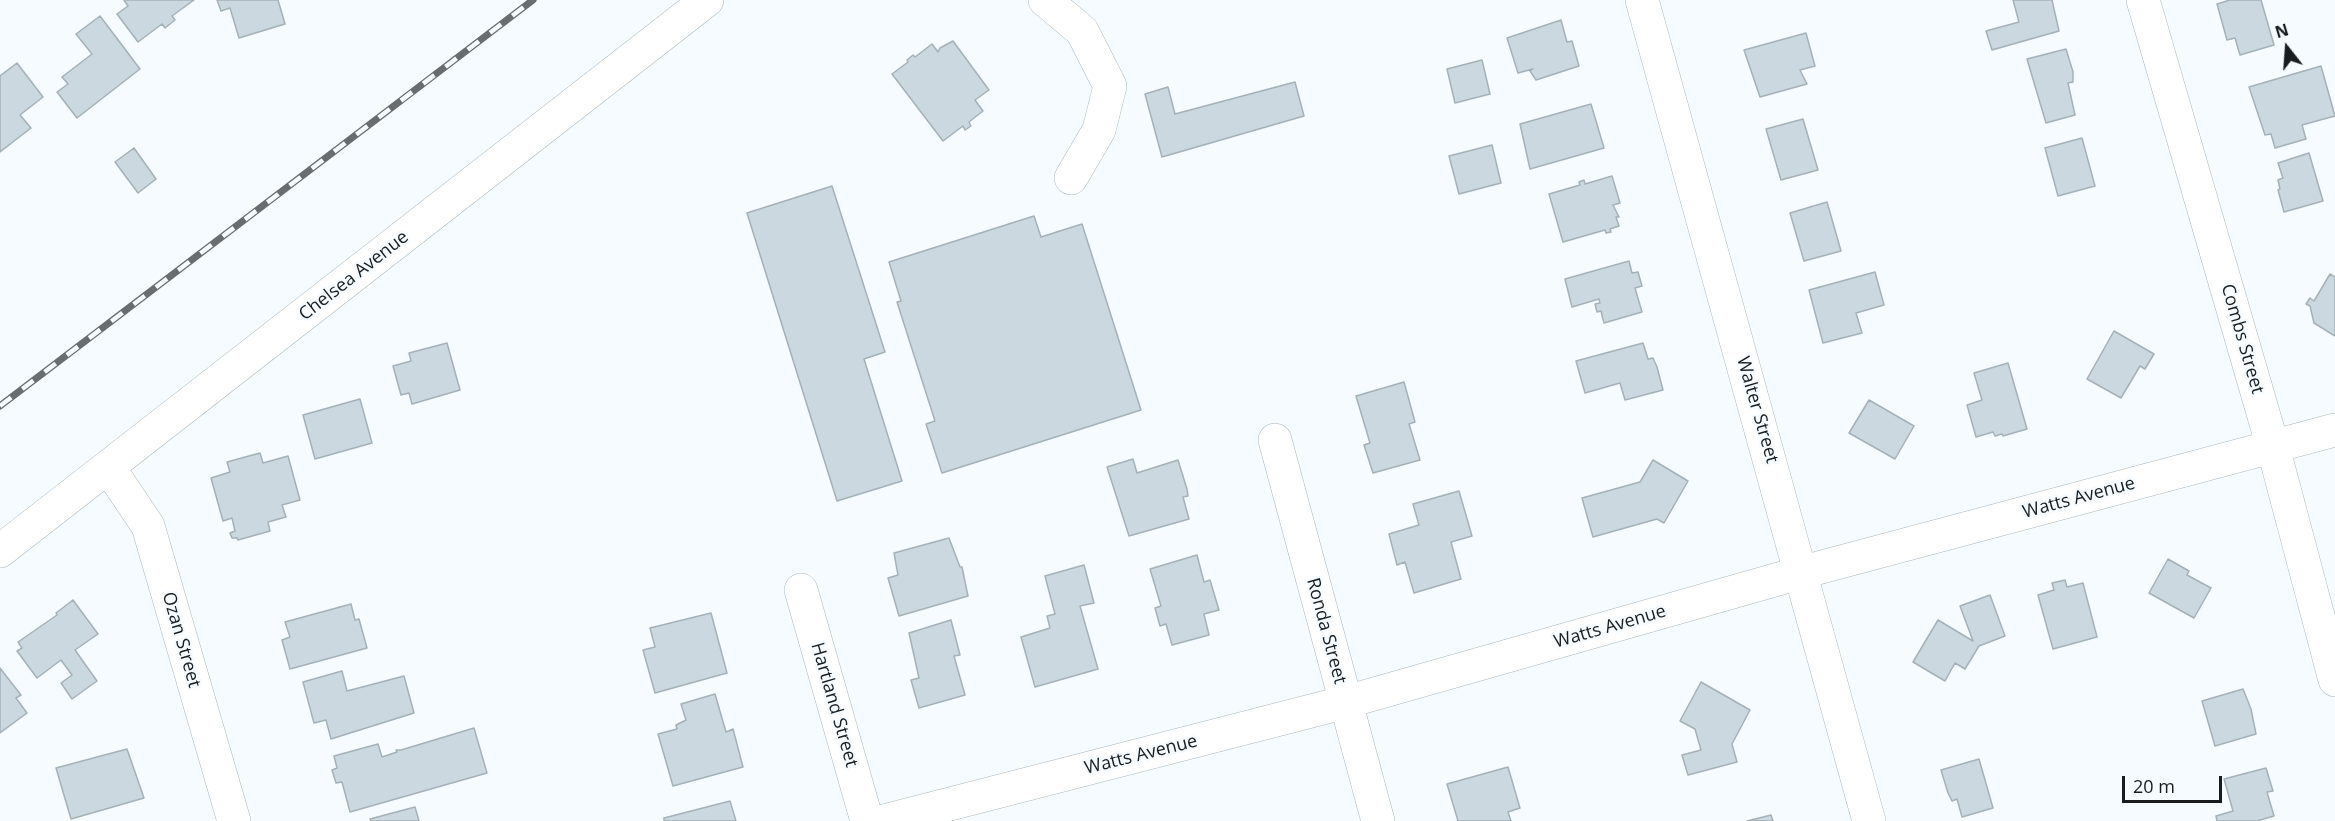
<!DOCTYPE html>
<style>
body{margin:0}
#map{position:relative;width:2335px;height:821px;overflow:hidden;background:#f5fbfe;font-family:"Open Sans",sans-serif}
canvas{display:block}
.north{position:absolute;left:2257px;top:18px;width:60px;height:60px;-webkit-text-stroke:4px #f5fbfe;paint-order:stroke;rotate:343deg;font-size:16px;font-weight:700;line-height:24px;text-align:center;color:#181c1f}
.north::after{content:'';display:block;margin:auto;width:21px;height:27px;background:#181c1f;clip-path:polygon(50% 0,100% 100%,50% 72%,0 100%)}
.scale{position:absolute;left:2122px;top:776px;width:100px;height:27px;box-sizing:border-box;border:3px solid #181c1f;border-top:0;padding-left:8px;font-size:18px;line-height:21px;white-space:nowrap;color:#181c1f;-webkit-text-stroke:4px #f5fbfe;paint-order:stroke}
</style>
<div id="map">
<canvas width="2335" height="821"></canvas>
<div class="north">N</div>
<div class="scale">20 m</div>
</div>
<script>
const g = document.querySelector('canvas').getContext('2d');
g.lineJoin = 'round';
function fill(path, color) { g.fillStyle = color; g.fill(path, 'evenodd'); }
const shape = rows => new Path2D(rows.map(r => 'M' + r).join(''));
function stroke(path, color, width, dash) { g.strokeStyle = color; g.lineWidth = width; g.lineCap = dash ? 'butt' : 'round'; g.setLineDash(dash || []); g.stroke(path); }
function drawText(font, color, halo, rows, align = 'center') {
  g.font = font + ' "Open Sans",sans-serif'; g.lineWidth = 5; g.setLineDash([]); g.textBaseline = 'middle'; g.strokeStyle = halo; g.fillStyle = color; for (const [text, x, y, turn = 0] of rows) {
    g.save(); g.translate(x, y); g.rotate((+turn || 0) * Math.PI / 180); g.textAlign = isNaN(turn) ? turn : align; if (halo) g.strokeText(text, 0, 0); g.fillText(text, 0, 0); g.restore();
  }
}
const building = shape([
 [124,0,194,0,172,16,175,20,165,28,162,24,138,42,117,14,128,6,124,0],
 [217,0,278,0,285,24,239,38,230,8,221,11,217,0],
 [2013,0,2052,0,2059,31,1992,50,1986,31,2019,22,2013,0],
 [2230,0,2261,0,2274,45,2240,55,2235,38,2227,40,2217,4,2230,0],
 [100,16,140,69,77,118,57,92,68,84,62,77,92,54,76,34,100,16],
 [1561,20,1567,42,1572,41,1579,66,1536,80,1530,71,1533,69,1518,73,1507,38,1561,20],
 [1806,33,1815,66,1800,70,1807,84,1760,97,1744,50,1806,33],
 [953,41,989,90,975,100,983,111,969,122,971,126,965,130,963,126,943,141,892,74,908,62,907,60,913,55,915,57,932,44,938,52,940,48,953,41],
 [2066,49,2073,72,2073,82,2068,83,2075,115,2046,123,2027,59,2066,49],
 [1482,60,1490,94,1455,103,1447,69,1482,60],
 [17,63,43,97,20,115,31,128,0,152,0,76,17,63],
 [2321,66,2335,116,2302,125,2306,139,2275,148,2271,134,2265,135,2249,87,2321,66],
 [1295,82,1304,116,1162,157,1145,94,1168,87,1175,114,1295,82],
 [1591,104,1604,148,1530,169,1520,124,1591,104],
 [1803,119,1818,170,1781,180,1766,129,1803,119],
 [2082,138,2095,186,2058,196,2045,148,2082,138],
 [1492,145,1501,183,1459,194,1449,156,1492,145],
 [134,148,156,179,138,193,115,162,134,148],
 [2309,153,2323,201,2284,212,2278,190,2280,189,2278,180,2283,178,2278,163,2309,153],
 [1612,176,1620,203,1613,205,1619,217,1616,217,1619,226,1610,229,1611,232,1606,233,1605,230,1563,242,1549,194,1580,185,1579,182,1584,180,1585,184,1612,176],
 [832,186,885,352,864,359,902,481,837,501,747,213,832,186],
 [1827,202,1841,251,1804,261,1790,213,1827,202],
 [1034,216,1041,237,1082,224,1141,410,942,473,926,424,935,421,897,302,901,301,889,262,1034,216],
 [1629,261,1632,273,1638,272,1642,286,1635,288,1642,312,1604,323,1601,311,1597,312,1595,304,1600,303,1599,299,1572,307,1565,279,1629,261],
 [1875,272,1884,305,1856,313,1862,333,1823,343,1809,290,1875,272],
 [2330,274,2335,277,2335,336,2314,323,2310,306,2306,304,2310,298,2314,301,2330,274],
 [2114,331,2154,354,2145,369,2140,366,2121,398,2087,379,2114,331],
 [447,343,460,390,412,404,409,393,401,395,393,366,411,361,409,353,447,343],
 [1643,343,1648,359,1653,358,1657,367,1663,390,1625,400,1620,383,1585,393,1576,361,1643,343],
 [2008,363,2027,429,2003,436,2002,434,1995,436,1993,432,1976,437,1967,405,1982,400,1974,373,2008,363],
 [1404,382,1415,422,1409,424,1420,460,1373,473,1364,445,1370,443,1356,396,1404,382],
 [360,399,372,443,315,459,303,415,360,399],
 [1869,400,1914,426,1895,459,1849,433,1869,400],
 [260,453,263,463,288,456,300,500,282,505,286,517,268,522,270,531,238,540,237,538,232,538,230,533,235,531,232,518,223,521,211,478,230,472,227,462,260,453],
 [1133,459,1137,473,1178,460,1187,489,1188,496,1183,497,1189,519,1129,536,1107,467,1133,459],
 [1653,460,1688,481,1664,523,1657,519,1593,537,1582,498,1640,482,1653,460],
 [1459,491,1472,536,1451,542,1461,579,1414,593,1405,562,1397,565,1389,534,1419,525,1413,504,1459,491],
 [949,538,960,567,962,567,968,596,899,616,888,578,898,575,894,553,949,538],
 [1197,555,1204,582,1210,580,1219,610,1204,614,1209,635,1172,645,1166,624,1160,626,1155,608,1161,606,1150,569,1197,555],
 [2168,559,2189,571,2187,575,2211,588,2194,618,2149,593,2168,559],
 [1084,565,1094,603,1080,606,1098,669,1035,687,1021,637,1050,628,1047,616,1055,614,1045,576,1084,565],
 [2065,580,2067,587,2083,583,2097,637,2053,649,2038,595,2054,590,2052,583,2065,580],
 [1990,595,2005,636,1979,646,1965,669,1955,663,1945,681,1913,662,1938,620,1973,641,1960,606,1990,595],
 [73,600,98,634,75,650,97,681,72,699,61,683,72,675,61,660,37,678,17,651,22,648,18,642,57,615,56,613,73,600],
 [351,604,355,620,359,619,367,648,290,669,282,640,290,637,285,622,351,604],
 [711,613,727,673,655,693,643,650,655,647,650,628,711,613],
 [951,620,960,655,954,656,965,695,919,708,911,680,919,678,909,633,951,620],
 [0,668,21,695,16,698,27,713,0,733,0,668],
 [342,671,347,691,404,676,414,713,331,739,326,720,314,723,303,682,342,671],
 [1701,682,1750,710,1732,744,1737,762,1688,775,1682,755,1701,750,1695,729,1680,721,1701,682],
 [2243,689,2251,709,2256,734,2215,746,2202,701,2243,689],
 [715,694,726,732,733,729,743,767,673,786,658,734,677,729,676,725,686,720,681,704,715,694],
 [474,728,487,773,350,812,342,782,336,783,332,770,337,768,334,756,378,744,382,757,397,752,396,750,401,750,474,728],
 [127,749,144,798,71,819,56,768,127,749],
 [1979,759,1993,808,1962,817,1957,799,1952,801,1948,793,1941,770,1979,759],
 [1508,767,1520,808,1508,812,1511,821,1458,821,1447,784,1508,767],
 [2266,768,2273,791,2267,792,2274,816,2257,821,2217,821,2216,816,2233,811,2224,779,2266,768],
 [730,801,736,821,664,821,664,818,730,801],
 [415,807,419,821,371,821,370,819,415,807],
 [1771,815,1773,821,1747,821,1771,815]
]);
fill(building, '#cbd8e0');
stroke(building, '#a5b1b9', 1.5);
const minor = shape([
 [1045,0,1082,31,1110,86,1099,130,1071,178],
 [1642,0,1869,821],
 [2143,0,2273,447,2335,680],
 [1275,440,1378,821],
 [109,468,148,526,234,821],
 [0,551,707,0],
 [801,590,867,821],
 [884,821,1346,702,1803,572,2335,430]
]);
stroke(minor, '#abb8bf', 34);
stroke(minor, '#fff', 33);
const rail = shape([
 [0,406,533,0]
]);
stroke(rail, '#696d70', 7);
stroke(rail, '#f5fbfe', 4.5, [14]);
drawText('18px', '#181c1f', '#f5fbfe', [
 ["Chelsea Avenue",354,276,-38],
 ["Combs Street",2242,339,74],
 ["Walter Street",1757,410,74],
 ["Watts Avenue",2079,498,-15],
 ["Watts Avenue",1610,627,-16],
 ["Ronda Street",1326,631,75],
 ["Ozan Street",181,640,74],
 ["Hartland Street",834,705,74],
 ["Watts Avenue",1141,755,-14]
]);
</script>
